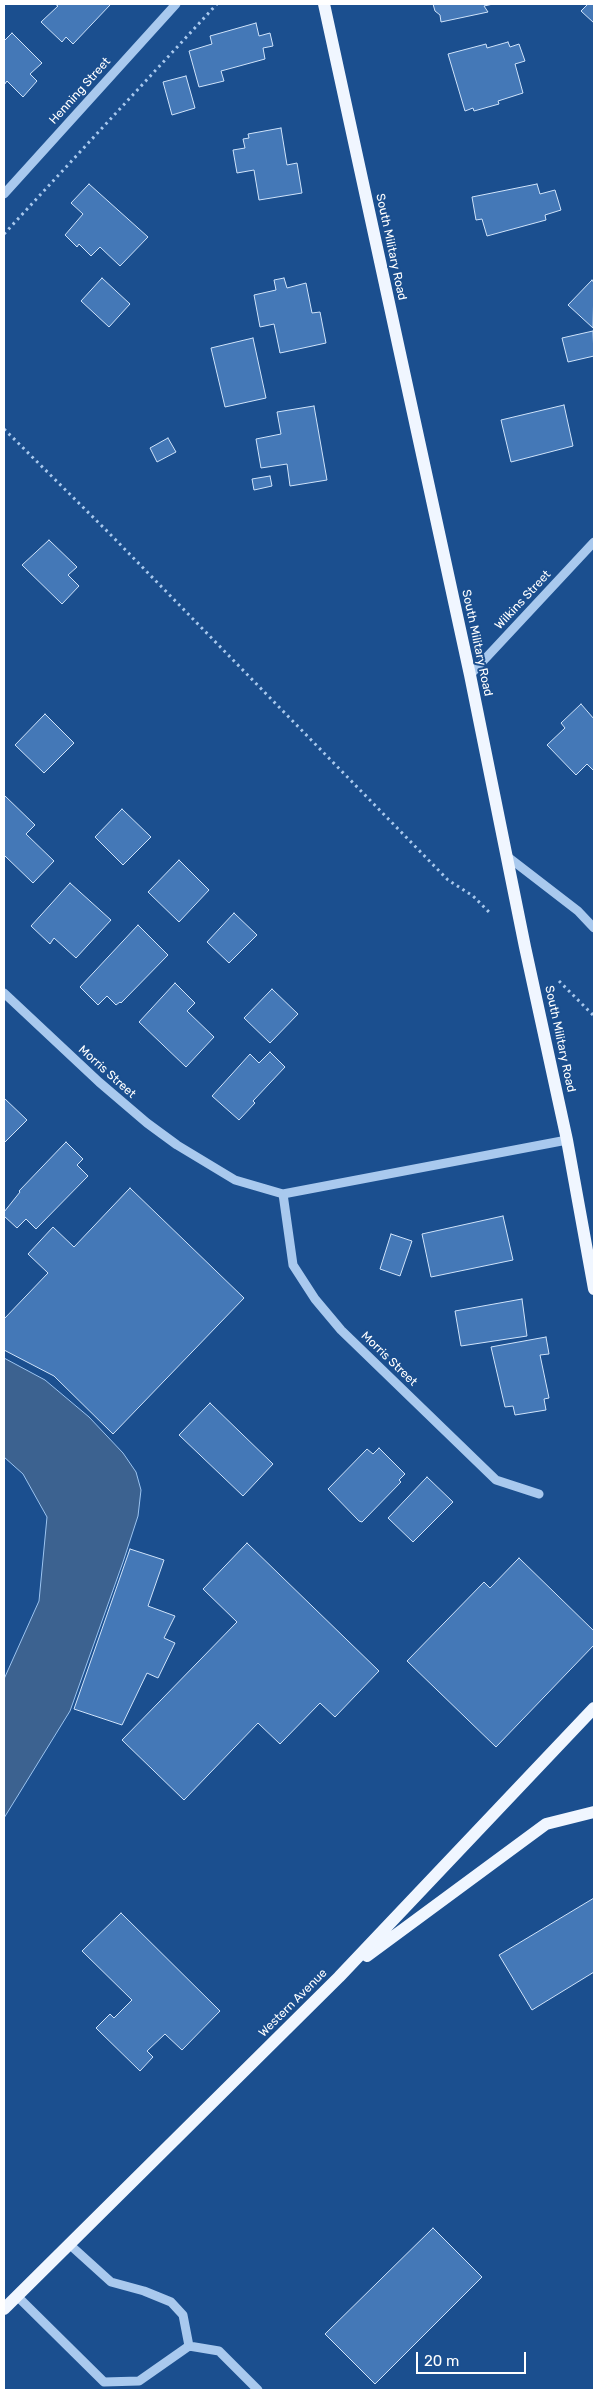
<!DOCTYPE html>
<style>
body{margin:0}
#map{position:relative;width:598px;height:2394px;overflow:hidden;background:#1b4f8f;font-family:Rubik,sans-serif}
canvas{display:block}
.frame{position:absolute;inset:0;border:5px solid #fff;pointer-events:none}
.scale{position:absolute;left:416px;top:2352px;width:110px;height:22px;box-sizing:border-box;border:2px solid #fff;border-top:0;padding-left:6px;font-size:15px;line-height:18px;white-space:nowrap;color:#fff;-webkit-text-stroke:4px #1b4f8f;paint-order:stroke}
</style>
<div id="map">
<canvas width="598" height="2394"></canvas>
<div class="frame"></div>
<div class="scale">20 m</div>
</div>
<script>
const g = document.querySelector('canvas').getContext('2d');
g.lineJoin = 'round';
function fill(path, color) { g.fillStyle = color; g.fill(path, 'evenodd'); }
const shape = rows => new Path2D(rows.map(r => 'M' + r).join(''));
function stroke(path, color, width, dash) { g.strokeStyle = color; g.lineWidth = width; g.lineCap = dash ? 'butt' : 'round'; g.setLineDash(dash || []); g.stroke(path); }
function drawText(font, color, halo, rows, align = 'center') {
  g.font = font + ' Rubik,sans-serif'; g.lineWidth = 4; g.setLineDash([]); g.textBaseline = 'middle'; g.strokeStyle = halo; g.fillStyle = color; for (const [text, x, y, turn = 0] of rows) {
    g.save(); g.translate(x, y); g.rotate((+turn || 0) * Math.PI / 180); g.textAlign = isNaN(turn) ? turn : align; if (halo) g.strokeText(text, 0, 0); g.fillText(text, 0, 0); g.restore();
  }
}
const water = shape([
 [4,1358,45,1380,89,1417,123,1453,136,1472,141,1490,138,1516,123,1562,70,1711,4,1818,4,1679,39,1601,47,1517,23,1474,4,1457,4,1358]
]);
fill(water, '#3c6290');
stroke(water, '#9cc4f0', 1);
const building = shape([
 [55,4,108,4,110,5,73,44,66,37,62,42,41,22,58,6,55,4],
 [433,4,493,4,484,6,488,12,441,22,440,15,435,11,433,4],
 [588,4,594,4,594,23,581,11,588,4],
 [256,23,259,36,270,33,273,46,263,48,265,59,221,71,224,81,199,87,189,51,212,44,210,36,256,23],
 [12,33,42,63,30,74,37,81,23,97,7,81,4,85,4,41,12,33],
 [508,42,510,47,519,44,525,61,515,64,523,93,498,101,499,104,474,111,473,108,465,111,448,54,486,44,487,48,508,42],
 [186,76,195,108,172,115,163,82,186,76],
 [281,128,287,165,297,163,302,193,259,200,254,170,237,173,233,150,245,148,243,139,249,138,248,134,281,128],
 [89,184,148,237,120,266,100,247,91,256,79,244,77,247,65,235,83,214,71,203,89,184],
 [537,184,540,194,555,190,561,210,545,215,546,220,487,236,482,219,476,220,472,197,537,184],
 [102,278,130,304,109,327,81,301,102,278],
 [284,278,287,288,306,283,312,313,320,312,326,343,280,353,274,324,260,327,254,295,276,290,274,280,284,278],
 [592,280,594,283,593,328,568,305,592,280],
 [593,331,594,356,568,362,562,338,593,331],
 [253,338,266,398,225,407,211,348,253,338],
 [564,405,573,446,511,462,501,420,564,405],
 [314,406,327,480,290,486,287,464,261,468,256,439,281,434,277,412,314,406],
 [168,438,176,452,157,462,150,448,168,438],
 [270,476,272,486,254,490,252,479,270,476],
 [49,540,77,567,68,575,79,586,62,604,22,565,49,540],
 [581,704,594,719,594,771,587,764,576,775,547,745,565,728,561,723,581,704],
 [45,714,74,743,44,773,15,745,45,714],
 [4,795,35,825,26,834,54,861,33,883,5,856,4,858,4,795],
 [122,809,151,837,123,865,95,837,122,809],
 [179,860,209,890,179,922,148,892,179,860],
 [70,883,111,920,76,958,54,938,50,944,31,926,70,883],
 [234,913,257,935,229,963,207,942,234,913],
 [138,925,168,955,121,1003,120,1002,116,1005,107,996,98,1005,80,987,138,925],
 [175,983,195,1003,187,1011,214,1037,186,1067,139,1022,175,983],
 [272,989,298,1014,270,1043,244,1018,272,989],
 [270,1052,285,1067,253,1101,255,1103,239,1120,212,1096,250,1054,259,1063,270,1052],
 [4,1098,27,1120,4,1143,4,1098],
 [66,1142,83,1159,77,1165,88,1176,36,1229,26,1219,17,1228,4,1216,4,1212,20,1192,19,1191,66,1142],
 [130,1188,244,1298,113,1434,54,1376,4,1350,4,1319,48,1273,28,1254,53,1227,74,1247,130,1188],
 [503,1216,513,1260,431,1277,422,1234,503,1216],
 [391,1234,412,1241,400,1276,380,1269,391,1234],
 [522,1299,527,1336,461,1346,455,1311,522,1299],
 [546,1337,549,1354,540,1355,549,1398,544,1399,546,1410,515,1415,513,1406,505,1407,491,1347,546,1337],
 [210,1403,273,1464,243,1496,179,1435,210,1403],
 [379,1448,405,1474,399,1480,401,1482,362,1522,359,1521,328,1489,367,1449,373,1454,379,1448],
 [427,1477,453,1502,413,1542,388,1518,427,1477],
 [247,1543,379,1671,335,1717,320,1703,280,1744,258,1723,184,1800,122,1740,237,1622,203,1589,247,1543],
 [130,1549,164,1560,148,1606,175,1616,164,1638,175,1643,158,1678,147,1673,122,1725,74,1709,130,1549],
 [519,1558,594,1631,594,1645,496,1747,407,1661,484,1582,490,1588,519,1558],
 [594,1898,594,1972,532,2010,499,1955,594,1898],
 [121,1913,220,2011,182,2050,165,2034,147,2051,153,2057,140,2071,96,2028,110,2014,114,2018,132,2000,82,1951,121,1913],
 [433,2228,482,2277,375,2384,325,2334,433,2228]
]);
fill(building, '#4478b7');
stroke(building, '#cfe3fa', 1);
stroke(shape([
 [4,234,217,4],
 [4,429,108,532,448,880,473,896,491,914],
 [559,981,594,1016]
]), '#a9c9ee', 3, [2.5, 4]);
stroke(shape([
 [4,194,176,4],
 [470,675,594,542],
 [508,857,578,911,594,928],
 [4,993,99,1082,147,1123,177,1145,235,1180,283,1194,567,1140],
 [283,1194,293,1265,315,1299,341,1330,496,1480,539,1494],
 [69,2244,111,2282,144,2291,171,2302,183,2315,189,2346],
 [17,2296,104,2382,139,2381,189,2346,219,2351,258,2390]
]), '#a9c9ee', 9);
stroke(shape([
 [324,4,470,675,525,947,567,1140,594,1289],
 [367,1956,546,1824,594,1812],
 [4,2309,339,1977,594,1708]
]), '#f0f6ff', 12);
drawText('12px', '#fff', '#1b4f8f', [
 ["Henning Street",80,91,-48],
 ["South Military Road",391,247,78],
 ["Wilkins Street",523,600,-47],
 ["South Military Road",477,643,78],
 ["South Military Road",560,1039,78],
 ["Morris Street",107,1072,42],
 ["Morris Street",389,1359,44],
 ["Western Avenue",293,2003,-45]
]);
</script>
